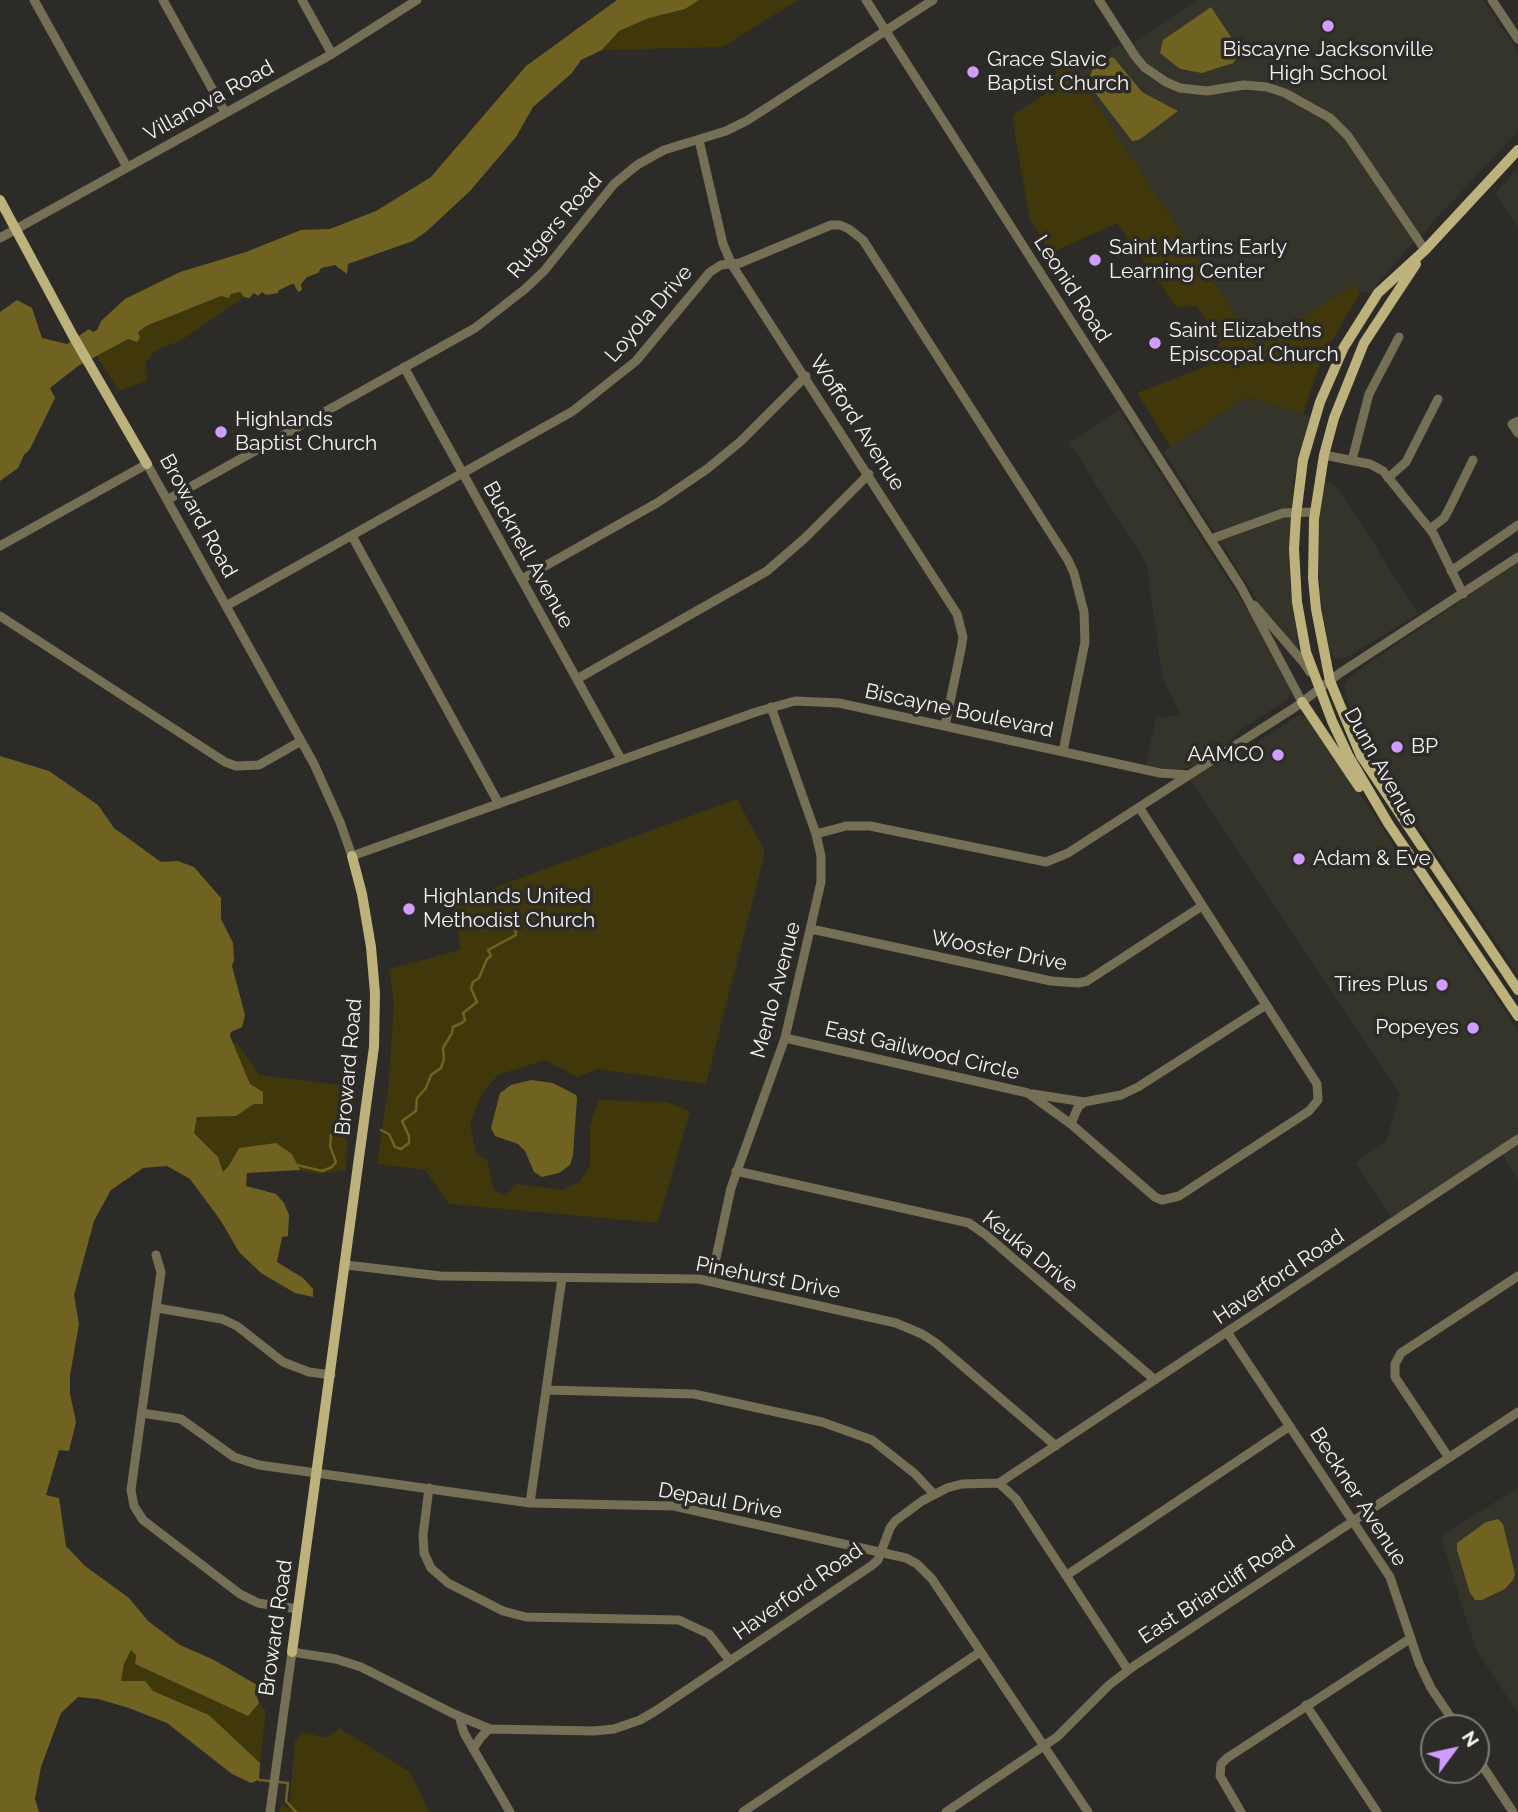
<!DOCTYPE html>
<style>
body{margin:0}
#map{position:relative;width:1518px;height:1812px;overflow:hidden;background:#2c2b28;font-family:Raleway,sans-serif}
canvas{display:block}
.north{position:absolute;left:1420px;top:1714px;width:70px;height:70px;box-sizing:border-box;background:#2c2b28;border:2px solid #7c7b79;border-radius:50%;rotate:57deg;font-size:19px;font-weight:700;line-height:28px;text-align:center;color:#f5f4f3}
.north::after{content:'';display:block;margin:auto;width:24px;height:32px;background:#d09dfe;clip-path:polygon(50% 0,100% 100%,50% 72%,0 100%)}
</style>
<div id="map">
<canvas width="1518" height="1812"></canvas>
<div class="north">N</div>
</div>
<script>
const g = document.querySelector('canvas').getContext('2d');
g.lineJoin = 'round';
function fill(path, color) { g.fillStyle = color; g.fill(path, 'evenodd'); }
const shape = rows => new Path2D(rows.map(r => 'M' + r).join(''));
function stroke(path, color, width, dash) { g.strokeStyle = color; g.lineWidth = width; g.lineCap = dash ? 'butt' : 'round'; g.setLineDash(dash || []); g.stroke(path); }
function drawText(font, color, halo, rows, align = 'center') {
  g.font = font + ' Raleway,sans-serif'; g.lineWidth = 7; g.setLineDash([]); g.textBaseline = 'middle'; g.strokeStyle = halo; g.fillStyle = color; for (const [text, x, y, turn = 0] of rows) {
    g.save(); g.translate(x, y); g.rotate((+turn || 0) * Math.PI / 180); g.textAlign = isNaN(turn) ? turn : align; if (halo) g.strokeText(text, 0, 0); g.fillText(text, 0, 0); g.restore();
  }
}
fill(shape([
 [1197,0,1483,0,1518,52,1518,131,1390,268,1371,293,1360,292,1355,284,1257,347,1075,72,1121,44,1125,49],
 [1518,168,1518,229,1495,193],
 [1246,397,1310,416,1294,481,1289,540,1290,584,1299,652,1261,606,1164,452],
 [1119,410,1257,625,1291,688,1288,699,1238,732,1228,743,1194,766,1176,771,1146,765,1156,718,1180,715,1162,677,1147,565,1069,442],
 [1323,480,1338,487,1418,614,1347,657,1341,659,1336,658,1329,651,1320,592,1318,535],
 [1518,562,1518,975,1378,766,1352,715,1344,687,1348,678,1356,672],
 [1299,715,1309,718,1518,1031,1518,1180,1502,1155,1397,1225,1355,1163,1386,1141,1400,1094,1190,780,1225,757,1252,746],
 [1518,1487,1518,1713,1476,1650,1441,1537]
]), '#35342b');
fill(shape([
 [699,0,798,0,723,47,602,50,619,31,649,18,685,9],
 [1055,46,1075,72,1257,347,1355,284,1360,292,1321,361,1303,414,1246,397,1171,447,1137,393,1209,365,1220,343,1197,306,1176,307,1117,223,1051,253,1030,220,1012,116,1044,95,1056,75],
 [240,292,244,297,180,341,156,350,146,362,147,380,119,391,96,355,128,338,140,338,138,332,146,326,221,296],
 [737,799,765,852,706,1084,598,1069,577,1077,545,1060,498,1075,482,1094,470,1123,476,1154,487,1160,493,1188,505,1196,517,1184,561,1190,580,1182,590,1165,590,1127,598,1100,667,1102,690,1111,658,1223,449,1204,425,1170,377,1164,388,1089,394,1004,389,969,460,950,455,902],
 [231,1042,237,1043,259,1075,346,1086,353,1102,345,1117,348,1123,346,1170,318,1174,300,1170,292,1154,239,1148,223,1172,194,1133,197,1117,236,1116,254,1104,250,1084],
 [131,1650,136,1655,135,1664,248,1715,259,1703,266,1711,260,1763,209,1715,153,1691,121,1682,124,1664],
 [339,1728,410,1772,429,1812,280,1812,281,1804,289,1809,295,1741,302,1732,327,1738]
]), '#40370b');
fill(shape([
 [617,0,699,0,685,9,649,18,619,31,602,50,581,60,572,73,533,107,516,137,470,191,427,231,413,241,348,264,347,274,335,265,321,268,318,273,307,277,301,284,302,290,298,292,294,284,292,284,279,290,278,293,266,295,262,292,258,296,254,293,249,298,244,297,240,292,231,294,229,298,221,296,146,326,138,332,140,338,137,342,128,339,78,366,50,388,55,398,30,449,24,455,18,468,0,481,0,312,17,300,32,308,42,338,67,344,89,329,93,332,97,330,101,321,125,299,180,272,246,252,301,230,330,229,376,211,431,177,526,66],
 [1211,7,1241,52,1233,63,1202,73,1180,69,1160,53,1163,40],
 [1109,57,1114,58,1142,92,1178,111,1139,140,1132,141,1087,82,1093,69],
 [0,756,49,771,98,805,114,828,161,862,178,861,194,867,221,898,221,919,233,943,234,960,232,966,245,1015,242,1027,231,1032,230,1036,250,1084,263,1092,263,1104,254,1104,236,1116,197,1117,194,1133,218,1157,223,1172,229,1165,239,1148,276,1143,292,1154,300,1170,247,1173,246,1186,276,1194,284,1203,289,1215,288,1236,282,1237,277,1262,303,1278,313,1289,313,1297,295,1293,261,1273,239,1252,221,1221,190,1179,167,1166,143,1168,111,1190,94,1221,74,1295,79,1324,70,1375,70,1394,76,1422,69,1451,59,1450,46,1495,59,1498,66,1546,85,1566,129,1598,148,1621,180,1645,214,1660,257,1685,255,1691,259,1703,248,1716,135,1664,136,1655,131,1650,124,1664,121,1681,145,1681,153,1691,209,1715,260,1763,259,1780,251,1783,232,1774,167,1723,129,1708,98,1699,78,1697,61,1713,41,1767,35,1799,39,1812,0,1812],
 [531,1080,553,1083,576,1095,577,1098,573,1155,570,1165,559,1173,542,1177,534,1172,525,1151,518,1144,495,1136,491,1128,500,1093,511,1085],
 [1498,1519,1503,1524,1515,1574,1513,1580,1505,1589,1482,1600,1475,1600,1470,1593,1457,1550,1457,1543,1486,1522]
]), '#706322');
stroke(shape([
 [381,1130,389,1134,395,1147,401,1149,409,1143,409,1136,402,1121,416,1111,417,1098,426,1088,431,1075,441,1068,444,1059,443,1048,452,1033,453,1027,462,1023,465,1020,463,1013,477,1002,471,988,473,982,479,978,487,959,491,956,488,950,516,935,515,927,511,922,512,916],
 [297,1165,322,1171,332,1167,336,1162,330,1146,331,1135,336,1130,347,1128],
 [259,1780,271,1781],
 [278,1782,288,1783,286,1801,296,1812]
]), '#706322', 2.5);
stroke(shape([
 [34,0,127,167],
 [163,0,225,112],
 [302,0,332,54],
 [866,0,1241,587,1302,702],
 [1099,0,1135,56,1144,67,1166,82,1180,88,1207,91,1244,85,1267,87,1285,93,1330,118,1348,136,1425,250],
 [1492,0,1518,39],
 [699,140,723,244,732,265,957,614,963,637,961,649,945,726],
 [0,238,332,54,417,0],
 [404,367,621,759],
 [1518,421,1512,424,1518,433],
 [1324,455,1370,464,1383,471,1433,533,1463,594],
 [1352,460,1369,394,1399,337],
 [1388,478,1406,462,1438,399],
 [167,500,475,328,525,289,544,271,614,184,637,165,664,150,726,131,748,120,933,0],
 [1430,529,1444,518,1449,509,1473,460],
 [352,536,499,804],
 [1211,539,1283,513,1314,512],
 [0,546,147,464,314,764,340,822,352,856,756,712,795,701,839,703,1160,773,1189,775,1297,706,1340,673,1518,557],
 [1451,571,1518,525],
 [522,579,657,503,707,469,741,441,806,376],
 [1254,605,1304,663,1310,672],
 [226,606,573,411,636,361,710,272,721,265,740,263,831,225,840,225,849,229,863,240,1068,560,1074,573,1084,612,1085,642,1063,751],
 [0,616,225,762,236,766,259,765,301,741],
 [577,679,767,571,805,538,869,474],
 [816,834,846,826,870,826,1046,862,1068,853,1189,775],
 [811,929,1051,981,1078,983,1087,981,1202,906],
 [785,1038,1028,1093,1071,1124,1155,1197,1162,1200,1179,1196,1309,1111,1318,1100,1317,1084,1139,807],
 [1033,1094,1084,1102],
 [1071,1124,1078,1107,1084,1102,1121,1095,1138,1087,1266,1005],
 [736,1171,969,1223,986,1235,1155,1380],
 [156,1255,161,1272,131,1490,134,1506,143,1520,240,1594,258,1603,298,1609],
 [346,1265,440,1276,699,1279,896,1323,922,1334,936,1343,1056,1446],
 [711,1281,731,1188,785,1038,821,882,821,856,816,834,771,707],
 [157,1308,222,1319,237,1326,283,1362,309,1372,331,1375],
 [1227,1332,1390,1577,1419,1663,1431,1688,1458,1728],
 [546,1390,694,1394,822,1422,872,1440,914,1473,934,1494],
 [142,1413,181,1419,234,1457,259,1465,530,1503,674,1506,906,1558,917,1564,932,1579,1088,1812],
 [1449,1458,1395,1377,1395,1364,1401,1353,1518,1276],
 [999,1483,1016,1499,1128,1670],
 [429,1488,423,1535,424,1553,431,1568,448,1583,503,1611,526,1617,679,1620,709,1634,730,1661],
 [530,1503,562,1278],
 [1067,1575,1290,1426],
 [1306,1705,1377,1812],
 [459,1716,464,1733,510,1812],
 [473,1749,481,1737,489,1729],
 [1476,1756,1513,1812],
 [270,1812,292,1652,336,1659,361,1667,454,1714,490,1729,594,1731,614,1729,640,1720,654,1712,871,1566,878,1560,890,1528,895,1521,922,1501,947,1488,962,1484,999,1483,1518,1139],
 [743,1812,980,1652],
 [946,1812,1057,1737,1109,1685,1134,1666,1518,1412],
 [1241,1812,1220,1776,1221,1764,1227,1758,1411,1638]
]), '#746f55', 9);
stroke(shape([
 [1518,150,1425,250,1378,293,1344,347,1320,402,1303,460,1296,516,1294,549,1297,602,1306,652,1332,721,1348,755,1388,823,1518,1016],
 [0,200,73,336,147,464],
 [1416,264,1364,343,1334,418,1324,455,1314,519,1313,578,1316,609,1330,681,1361,756,1518,990],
 [1302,702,1359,787],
 [292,1652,374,1047,375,993,371,947,362,894,352,856]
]), '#bdb27c', 10);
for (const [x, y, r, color] of [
 [1328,26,7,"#d09dfe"],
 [973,72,7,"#d09dfe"],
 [1095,260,7,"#d09dfe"],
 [1155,343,7,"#d09dfe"],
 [221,432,7,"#d09dfe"],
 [1397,747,7,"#d09dfe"],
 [1278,755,7,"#d09dfe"],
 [1299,859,7,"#d09dfe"],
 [409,909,7,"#d09dfe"],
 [1442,985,7,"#d09dfe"],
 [1473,1028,7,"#d09dfe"]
]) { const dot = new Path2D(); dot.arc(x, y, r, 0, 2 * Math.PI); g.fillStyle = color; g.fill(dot); stroke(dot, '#2c2b28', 2.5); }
drawText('21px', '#f5f4f3', '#2c2b28', [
 ["Biscayne Jacksonville",1328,50,"center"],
 ["High School",1328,74,"center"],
 ["Grace Slavic",987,60],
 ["Baptist Church",987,84],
 ["Saint Martins Early",1109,248],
 ["Learning Center",1109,272],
 ["Saint Elizabeths",1169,331],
 ["Episcopal Church",1169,355],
 ["Highlands",235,420],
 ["Baptist Church",235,444],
 ["BP",1411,747],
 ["AAMCO",1264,755,"right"],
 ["Adam & Eve",1313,859],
 ["Highlands United",423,897],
 ["Methodist Church",423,921],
 ["Tires Plus",1428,985,"right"],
 ["Popeyes",1459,1028,"right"]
], 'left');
drawText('21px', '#f5f4f3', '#2c2b28', [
 ["Villanova Road",209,101,-29],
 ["Rutgers Road",555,226,-49],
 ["Leonid Road",1072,289,57],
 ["Loyola Drive",649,314,-49],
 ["Wofford Avenue",857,423,57],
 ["Broward Road",198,516,61],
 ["Bucknell Avenue",528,555,61],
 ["Biscayne Boulevard",959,711,12],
 ["Dunn Avenue",1381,767,61],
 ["Wooster Drive",999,951,11],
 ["Menlo Avenue",776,990,-75],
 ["East Gailwood Circle",922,1051,13],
 ["Broward Road",349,1067,-85],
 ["Keuka Drive",1030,1252,39],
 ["Haverford Road",1279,1277,-34],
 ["Pinehurst Drive",768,1278,11],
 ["Beckner Avenue",1358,1497,57],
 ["Depaul Drive",720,1501,10],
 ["East Briarcliff Road",1217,1590,-33],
 ["Haverford Road",798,1592,-35],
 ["Broward Road",276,1628,-82]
]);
</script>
